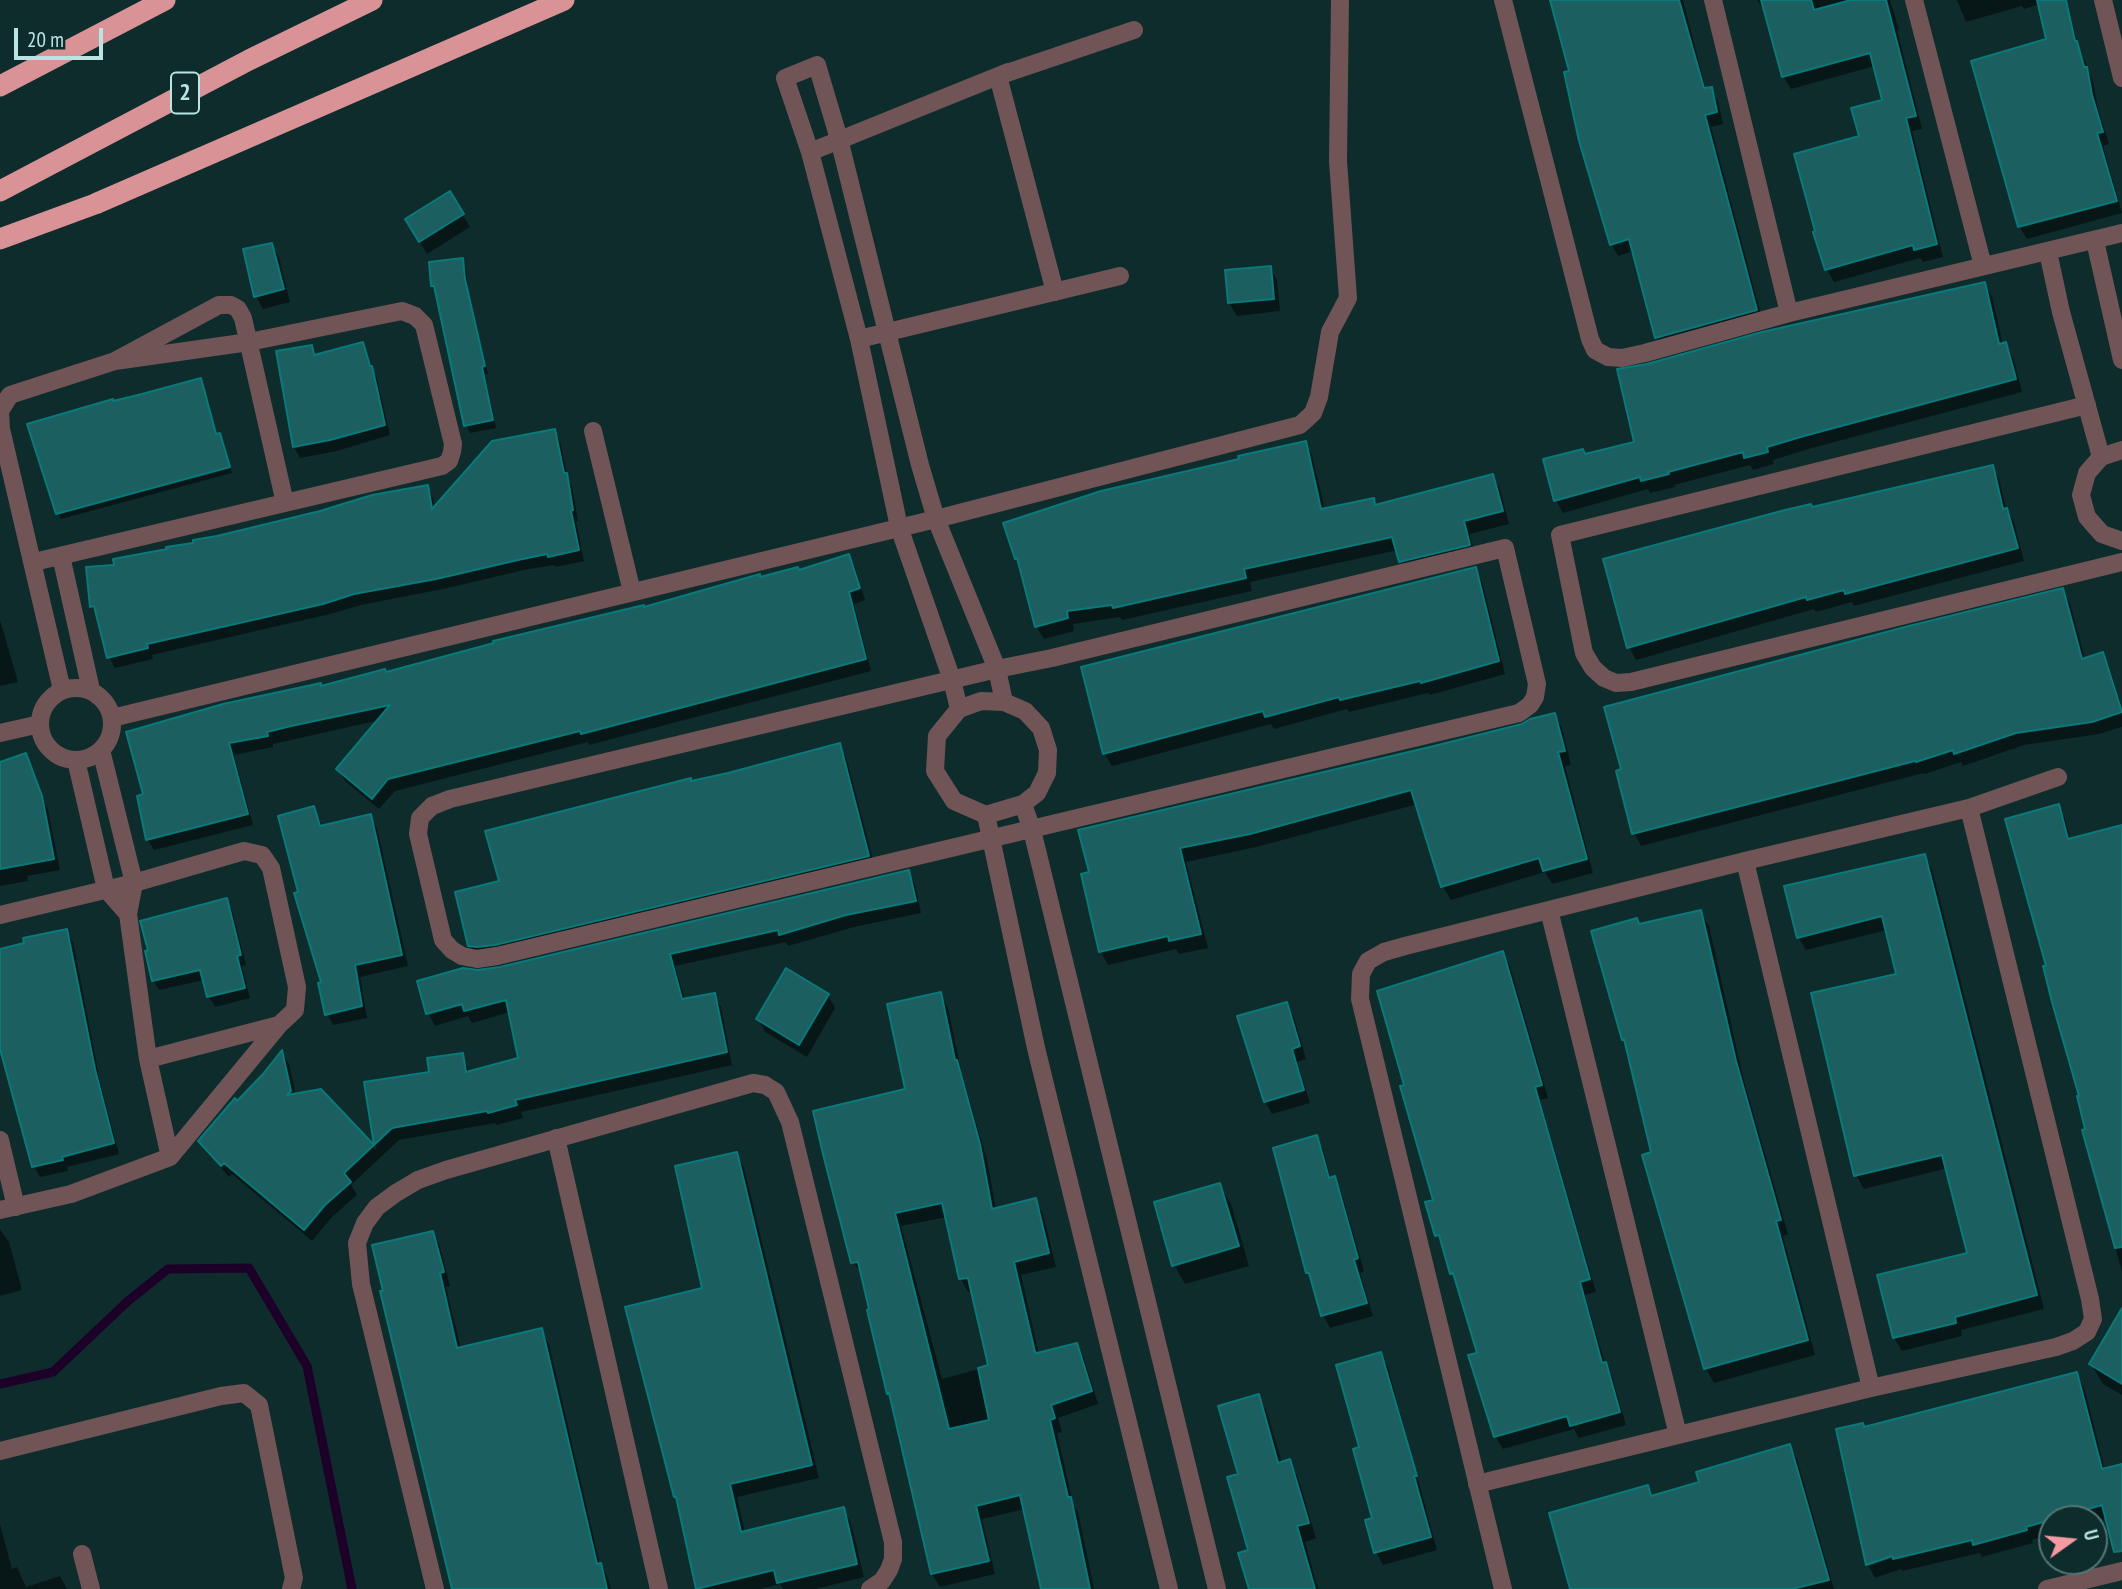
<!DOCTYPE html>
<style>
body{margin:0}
#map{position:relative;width:2122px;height:1589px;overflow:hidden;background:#0e2c2c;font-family:"PT Sans Narrow",sans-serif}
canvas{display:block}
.north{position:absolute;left:2038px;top:1505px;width:70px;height:70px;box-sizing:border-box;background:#0e2c2c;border:2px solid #537675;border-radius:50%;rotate:75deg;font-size:19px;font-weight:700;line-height:28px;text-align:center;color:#bae4e3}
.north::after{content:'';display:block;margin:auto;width:24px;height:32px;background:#f49aa0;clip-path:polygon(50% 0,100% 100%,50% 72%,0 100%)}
.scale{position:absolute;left:14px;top:28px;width:89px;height:32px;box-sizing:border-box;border:4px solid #bae4e3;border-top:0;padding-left:9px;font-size:21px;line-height:24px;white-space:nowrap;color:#bae4e3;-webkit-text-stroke:5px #0e2c2c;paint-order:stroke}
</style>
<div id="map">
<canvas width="2122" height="1589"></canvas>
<div class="north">U</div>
<div class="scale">20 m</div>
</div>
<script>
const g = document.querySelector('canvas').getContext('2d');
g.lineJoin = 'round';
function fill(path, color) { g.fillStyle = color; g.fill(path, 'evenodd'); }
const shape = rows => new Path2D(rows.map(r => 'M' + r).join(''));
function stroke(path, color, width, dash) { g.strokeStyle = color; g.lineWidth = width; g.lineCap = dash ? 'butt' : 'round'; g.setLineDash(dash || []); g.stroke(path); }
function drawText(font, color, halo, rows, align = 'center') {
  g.font = font + ' "PT Sans Narrow",sans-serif'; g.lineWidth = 5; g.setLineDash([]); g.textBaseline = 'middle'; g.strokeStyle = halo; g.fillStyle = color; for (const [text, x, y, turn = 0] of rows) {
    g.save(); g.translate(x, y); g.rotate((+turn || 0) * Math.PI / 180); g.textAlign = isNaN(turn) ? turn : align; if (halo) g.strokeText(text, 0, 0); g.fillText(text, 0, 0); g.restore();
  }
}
fill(shape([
 [1552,0,1683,0,1706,90,1711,89,1718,101,1723,124,1711,127,1763,322,1664,350,1657,338,1634,251,1618,256,1611,244,1571,72],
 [1757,0,1890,0,1899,30,1897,30,1922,129,1912,131,1943,257,1923,262,1920,258,1834,282,1827,270,1815,233,1861,138,1884,101,1875,66,1791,89,1783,76,1765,7,1762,8],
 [1957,0,2067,0,2085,76,2088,75,2082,53,2093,81,2098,109,2109,144,2103,146,2122,213,2027,239,2019,226,2048,40,2040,4,2024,9,2022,6,1966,22],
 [450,194,470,227,427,254,407,220],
 [271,245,279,257,290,302,263,309,256,296],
 [462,260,466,268,468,288,488,374,485,374,496,428,470,433,466,425,437,293,433,286],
 [1270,267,1277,280,1280,311,1237,316,1229,303],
 [1984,284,1992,297,2003,345,2006,344,2013,357,2022,392,1812,448,1773,460,1774,464,1753,470,1750,465,1674,485,1675,487,1650,493,1648,489,1563,513,1556,500,1585,456,1636,443,1648,366],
 [362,344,377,379,390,435,337,451,300,458,294,447,311,347,316,356],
 [200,380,217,435,219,435,223,440,232,473,61,519,58,513,113,403],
 [554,431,560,441,568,479,572,486,578,521,576,521,584,561,556,567,554,565,524,570,443,589,361,605,330,614,152,655,153,659,115,668,109,657,98,618,92,606,116,566,217,538,427,487,433,498,435,508],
 [1305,443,1312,455,1325,510,1373,500,1377,507,1492,476,1500,489,1509,524,1470,534,1476,558,1408,574,1398,550,1250,582,1252,591,1122,620,1120,617,1073,624,1074,631,1044,639,1036,626,1021,566,1005,524],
 [1992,467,1999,479,2006,508,2014,522,2024,561,1854,606,1852,602,1816,612,1814,609,1636,660,1629,647,1812,508],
 [848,556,855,567,865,600,854,604,871,671,589,745,588,742,395,791,379,809,345,781,338,769,380,720,273,744,273,747,234,755,253,825,154,850,147,839,146,796,128,733,386,673,760,579,799,572],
 [1475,569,1482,581,1505,674,1430,695,1428,693,1349,712,1347,709,1274,729,1271,724,1112,766,1104,753],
 [2062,590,2070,603,2085,659,2102,654,2109,667,2122,707,2122,727,2099,734,2024,745,1963,766,1961,762,1925,774,1924,773,1641,846,1634,833],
 [0,620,18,682,0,686],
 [1554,715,1562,728,1571,765,1565,766,1593,873,1552,884,1545,872,1451,900,1443,887,1418,804,1256,847,1186,862,1208,948,1179,954,1176,949,1108,965,1101,952,1083,876],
 [839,745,846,757,875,867,477,957,470,945,501,882,691,783],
 [25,755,48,810,60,870,27,876,28,881,0,886,0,762],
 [2058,806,2065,819,2071,840,2122,826,2122,1272,2084,1131,2088,1130,2081,1097,2048,967],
 [314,808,323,828,370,816,377,828,408,966,360,977,367,1018,333,1025,327,1014,323,983,300,893],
 [1924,856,1932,869,2044,1309,1961,1330,1962,1336,1902,1351,1894,1338,1880,1277,1969,1254,1948,1168,1864,1189,1856,1175,1899,975,1887,930,1806,950,1798,937],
 [908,872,915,884,921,913,854,927,788,946,786,942,675,966,685,1000,714,995,721,1007,732,1065,521,1112,523,1118,497,1125,495,1123,399,1140,351,1185,357,1195,332,1217,312,1241,232,1174,229,1177,208,1153,200,1141,282,1053,289,1064,296,1095,320,1091,376,1150,366,1084,431,1073,462,1055,470,1073,520,1059,510,1012,472,1023,468,1016,435,1026,429,1015,471,1003,470,999,429,1012,429,1014,420,982,500,969],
 [397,1120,399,1123,377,1144,377,1139],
 [226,900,232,910,246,965,242,966,250,998,215,1007,209,997,204,980,159,990,153,980],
 [1700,912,1709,926,1743,1077,1788,1234,1783,1236,1815,1355,1714,1383,1706,1369,1644,1156,1653,1153,1627,1046,1593,933,1639,925],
 [66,931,73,942,100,1081,119,1154,67,1167,68,1171,40,1177,34,1166,0,951],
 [1502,953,1510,966,1548,1098,1540,1100,1596,1292,1585,1295,1605,1363,1612,1376,1626,1425,1579,1438,1574,1429,1503,1449,1495,1436,1479,1354,1459,1285,1452,1273,1445,1249,1437,1235,1435,1201],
 [940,994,948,1008,961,1070,987,1160,996,1210,1035,1200,1043,1214,1056,1267,1021,1275,1039,1355,1076,1345,1084,1358,1098,1404,1058,1418,1062,1432,1057,1433,1073,1504,1078,1512,1094,1589,1043,1589,1025,1509,982,1519,995,1574,940,1587,932,1574,863,1275,853,1262,907,1090],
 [947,1217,961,1279,968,1292,973,1291,990,1366,942,1379,901,1226],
 [828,995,835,1008,807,1057,765,1032,758,1019],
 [1286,1004,1294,1017,1306,1059,1297,1062,1310,1103,1272,1114,1265,1101],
 [1316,1137,1323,1149,1331,1179,1334,1178,1341,1191,1364,1271,1360,1273,1373,1316,1330,1328,1323,1315,1314,1283,1308,1273],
 [736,1154,744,1168,819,1478,737,1497,745,1533,843,1509,851,1523,864,1577,815,1589,783,1589,780,1584,759,1589,698,1589,688,1550,704,1289],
 [1219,1185,1231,1204,1249,1266,1185,1284,1174,1265],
 [0,1229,9,1242,22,1290,0,1296],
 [433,1233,440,1246,450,1286,446,1287,461,1349,541,1330,549,1344,600,1565,608,1578,611,1589,454,1589],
 [2122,1312,2122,1395,2103,1384,2091,1364],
 [1380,1354,1388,1367,1437,1550,1383,1565,1376,1552,1374,1519,1361,1448],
 [2076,1374,2084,1387,2105,1470,2122,1466,2122,1525,2108,1518,2094,1522,2094,1519,2052,1519,2052,1534,2032,1540,2033,1543,1982,1557,1980,1553,1902,1571,1901,1569,1875,1578,1868,1565,1838,1430,1864,1429],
 [1900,1552,1901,1555,1869,1566,1869,1562],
 [1258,1396,1267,1412,1282,1463,1289,1461,1298,1477,1316,1538,1305,1542,1318,1589,1251,1589,1250,1551],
 [1789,1446,1797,1459,1834,1589,1572,1589,1647,1487,1653,1497,1701,1483],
 [0,1524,12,1569,17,1567,26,1587,60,1576,67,1589,0,1589]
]), '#0007');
stroke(shape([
 [0,1384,53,1372,128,1301,168,1269,249,1268,307,1366,352,1589]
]), '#1d0028', 9);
const building = shape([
 [1550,0,1679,0,1704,88,1712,87,1717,112,1705,115,1757,310,1655,338,1629,239,1610,245,1579,141,1564,72,1569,71,1550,0],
 [1761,0,1811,0,1814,10,1851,0,1886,0,1916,116,1906,118,1937,244,1914,250,1913,245,1825,270,1813,232,1815,231,1794,154,1859,136,1851,108,1882,100,1870,53,1782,77,1761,0],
 [2037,0,2066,0,2075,41,2077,41,2084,67,2087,67,2092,95,2103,132,2097,133,2117,201,2018,227,1971,61,2046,39,2037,0],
 [450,191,464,214,419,242,405,219,450,191],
 [272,243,284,289,254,297,243,249,272,243],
 [463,258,465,279,485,366,482,367,493,420,464,426,434,286,431,286,429,262,463,258],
 [1271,266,1274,299,1228,303,1225,270,1271,266],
 [1985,282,1999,344,2006,342,2016,379,1804,436,1767,447,1768,452,1744,458,1743,452,1668,472,1669,474,1641,481,1640,477,1554,501,1543,459,1583,449,1585,454,1634,442,1617,369,1647,364,1762,332,1985,282],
 [363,342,370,366,372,366,385,425,330,440,293,447,276,351,312,345,314,355,363,342],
 [201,378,216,434,220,433,230,467,56,514,27,424,113,399,113,401,142,394,201,378],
 [555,429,564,473,567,473,573,510,571,511,579,550,548,557,547,554,518,560,436,579,354,594,323,604,147,644,148,648,107,658,94,606,90,607,86,567,114,565,113,559,167,549,166,547,193,543,193,540,217,536,320,511,372,495,428,485,432,509,492,441,555,429],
 [1306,441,1321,509,1374,498,1375,505,1493,474,1503,511,1464,521,1470,545,1399,562,1392,537,1244,569,1246,578,1113,608,1112,605,1067,611,1068,618,1035,627,1017,558,1015,559,1003,523,1101,491,1239,459,1238,456,1306,441],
 [1993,465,2003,509,2007,508,2018,548,1845,594,1844,590,1807,600,1806,597,1627,648,1603,559,1785,510,1811,504,1812,507,1993,465],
 [849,554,860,588,849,592,866,659,581,734,580,731,388,779,372,799,336,769,390,705,291,726,267,732,268,736,229,743,248,814,146,840,137,796,143,794,126,732,223,704,321,683,321,686,385,669,386,672,494,643,493,641,644,605,644,607,760,574,760,577,798,567,799,570,849,554],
 [1476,567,1499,661,1421,683,1420,681,1340,700,1339,697,1265,717,1263,711,1103,754,1081,667,1476,567],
 [2063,588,2082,659,2103,652,2122,712,2092,722,2016,733,1954,754,1953,750,1916,762,1915,761,1632,834,1616,771,1621,769,1604,707,1905,627,2063,588],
 [1555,713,1565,751,1558,752,1587,859,1543,871,1539,858,1441,887,1411,790,1250,834,1180,848,1201,934,1169,941,1168,936,1099,952,1081,874,1089,872,1078,830,1434,746,1522,724,1530,719,1555,713],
 [840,743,869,856,495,945,477,947,468,946,455,892,499,881,485,831,691,778,691,781,728,773,840,743],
 [26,753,42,796,54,859,0,869,0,762,26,753],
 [2059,804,2068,839,2122,825,2122,1247,2115,1248,2082,1130,2085,1129,2077,1096,2079,1096,2052,1002,2043,966,2046,966,2005,819,2059,804],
 [314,806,320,826,371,814,402,955,355,965,362,1006,325,1015,318,983,321,982,294,893,298,892,278,816,314,806],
 [1925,854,2037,1295,1955,1317,1956,1323,1893,1338,1877,1275,1967,1253,1942,1155,1854,1176,1811,993,1896,974,1882,916,1797,938,1784,886,1925,854],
 [909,870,916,901,846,915,779,935,778,930,670,954,682,999,715,993,727,1052,515,1100,517,1105,488,1113,487,1111,392,1128,344,1173,351,1182,325,1205,304,1230,224,1163,221,1166,198,1141,235,1098,237,1101,263,1074,282,1050,291,1091,287,1095,321,1089,374,1145,364,1082,429,1072,427,1058,463,1053,466,1072,518,1058,506,1000,464,1011,462,1004,426,1014,417,981,463,968,478,970,500,967,909,870],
 [227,898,241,955,237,956,245,988,207,997,200,970,152,981,145,951,148,950,140,921,227,898],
 [1701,910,1736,1061,1781,1220,1776,1221,1808,1340,1704,1369,1642,1155,1651,1152,1624,1039,1622,1040,1591,931,1637,918,1639,924,1701,910],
 [67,929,95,1069,114,1143,62,1157,63,1160,32,1167,0,1049,0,949,24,943,23,938,67,929],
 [1503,951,1542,1085,1535,1087,1590,1279,1580,1282,1602,1363,1606,1362,1620,1412,1570,1426,1567,1416,1494,1437,1468,1355,1477,1353,1453,1273,1450,1274,1439,1235,1435,1236,1425,1202,1433,1200,1400,1086,1404,1085,1377,991,1503,951],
 [786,968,829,994,799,1045,756,1019,786,968],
 [941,992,955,1060,957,1060,980,1144,992,1209,1036,1198,1049,1253,1014,1262,1035,1352,1037,1353,1077,1343,1092,1391,1051,1405,1055,1418,1050,1420,1068,1497,1071,1497,1090,1589,1041,1589,1020,1495,976,1506,989,1561,931,1574,889,1393,887,1394,867,1310,869,1309,858,1262,851,1263,823,1154,813,1111,905,1089,887,1004,941,992],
 [942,1203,959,1279,968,1278,988,1365,978,1368,989,1420,949,1429,895,1213,942,1203],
 [1287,1002,1300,1046,1292,1049,1304,1090,1264,1102,1237,1016,1287,1002],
 [1317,1135,1329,1178,1335,1176,1358,1258,1354,1260,1367,1303,1321,1316,1309,1273,1306,1273,1273,1148,1317,1135],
 [737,1152,812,1465,730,1484,741,1532,844,1507,857,1564,777,1583,774,1570,696,1589,676,1497,674,1497,625,1307,702,1288,675,1166,737,1152],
 [1220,1183,1239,1246,1172,1266,1154,1202,1220,1183],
 [433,1231,444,1272,440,1273,457,1348,542,1328,597,1564,601,1563,607,1589,452,1589,380,1291,383,1291,372,1245,433,1231],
 [2122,1308,2122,1384,2089,1364,2122,1308],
 [1381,1352,1417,1476,1414,1476,1431,1537,1374,1553,1365,1520,1372,1518,1353,1449,1359,1447,1336,1365,1381,1352],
 [2077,1372,2102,1469,2122,1464,2122,1551,2114,1552,2102,1505,2026,1527,2027,1530,1973,1545,1972,1540,1893,1559,1892,1556,1866,1565,1836,1429,1863,1423,1864,1427,2077,1372],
 [1259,1394,1278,1463,1290,1459,1309,1523,1297,1526,1315,1589,1249,1589,1238,1553,1248,1550,1227,1477,1238,1474,1218,1406,1259,1394],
 [1790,1444,1829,1580,1792,1589,1570,1589,1549,1513,1648,1485,1651,1496,1699,1482,1696,1472,1790,1444]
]);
fill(building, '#1c5f60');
stroke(building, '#0a797a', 2);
stroke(shape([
 [1503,0,1590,339,1595,350,1608,357,1622,358,1645,353,1789,313,2122,233],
 [1713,0,1789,313],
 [1914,0,1983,266],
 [2103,0,2122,78],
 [810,152,1008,72],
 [2095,241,2122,360],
 [2048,252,2061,312,2101,457],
 [1055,292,998,76,1134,30],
 [859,339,1120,276],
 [2087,405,1560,535,1584,653,1593,668,1604,678,1616,683,1631,682,2122,562],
 [593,431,632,592],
 [2122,450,2101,457,2087,473,2081,495,2087,517,2102,534,2122,541],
 [1505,548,1537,684,1535,697,1530,705,1519,713,497,956,477,959,462,956,452,950,443,940,418,834,420,818,432,806,450,799,997,669,1052,658,1505,548],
 [61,556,91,690],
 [34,562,442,466,449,461,452,452,453,444,424,325,415,316,402,311,249,342,115,361],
 '40 724a36 36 0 1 1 72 0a36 36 0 1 1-72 0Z',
 [62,690,1,429,0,411,10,395,115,361,219,305,231,305,238,309,243,318,285,503],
 [981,701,1004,702,1025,711,1041,728,1048,750,1047,773,1037,793,1023,804,986,815,954,801,935,771,937,736,959,709,981,701],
 [959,709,952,680,899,527,859,339,810,152,785,78,817,65,839,139,920,465,936,519,997,669,1004,702],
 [112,718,936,519,1300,425,1313,413,1319,397,1330,332,1348,298,1338,161,1340,0],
 [0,733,40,724],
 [101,750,134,883,128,914,148,1059,170,1157],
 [76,760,106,889,128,914],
 [1023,804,1032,830,1217,1589],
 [986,815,1036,1048,1169,1589],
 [1745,861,1871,1388],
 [1549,910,1678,1435],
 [0,915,134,883,244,851,262,855,271,868,297,987,295,1010,279,1025,170,1157,71,1194,0,1210],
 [148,1059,279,1025],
 [556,1138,659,1589],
 [0,1140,16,1207],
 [0,1451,221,1396,244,1393,259,1405,294,1578,291,1589],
 [1477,1484,1871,1388,2056,1347,2073,1341,2087,1332,2093,1319,2090,1299,1969,808],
 [82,1554,91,1589],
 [435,1589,361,1284,357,1243,365,1223,377,1207,396,1193,418,1180,446,1170,753,1083,765,1085,776,1092,790,1122,893,1542,893,1559,889,1570,882,1581,870,1589],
 [1503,1589,1360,999,1361,974,1368,961,1384,952,1405,946,1745,861,1969,808,2058,777],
 [2047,1589,2122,1571]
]), '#715456', 18);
stroke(shape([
 [0,86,165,0],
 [0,191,249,60,372,0],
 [0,239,95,204,564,0]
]), '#d99296', 21);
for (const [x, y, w] of [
 [185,93,28]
]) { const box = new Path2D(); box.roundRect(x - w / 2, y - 20.5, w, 41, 5); g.fillStyle = '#0e2c2c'; g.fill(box); stroke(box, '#bae4e3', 2); }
drawText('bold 24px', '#bae4e3', null, [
 ["2",185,93]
]);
</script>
